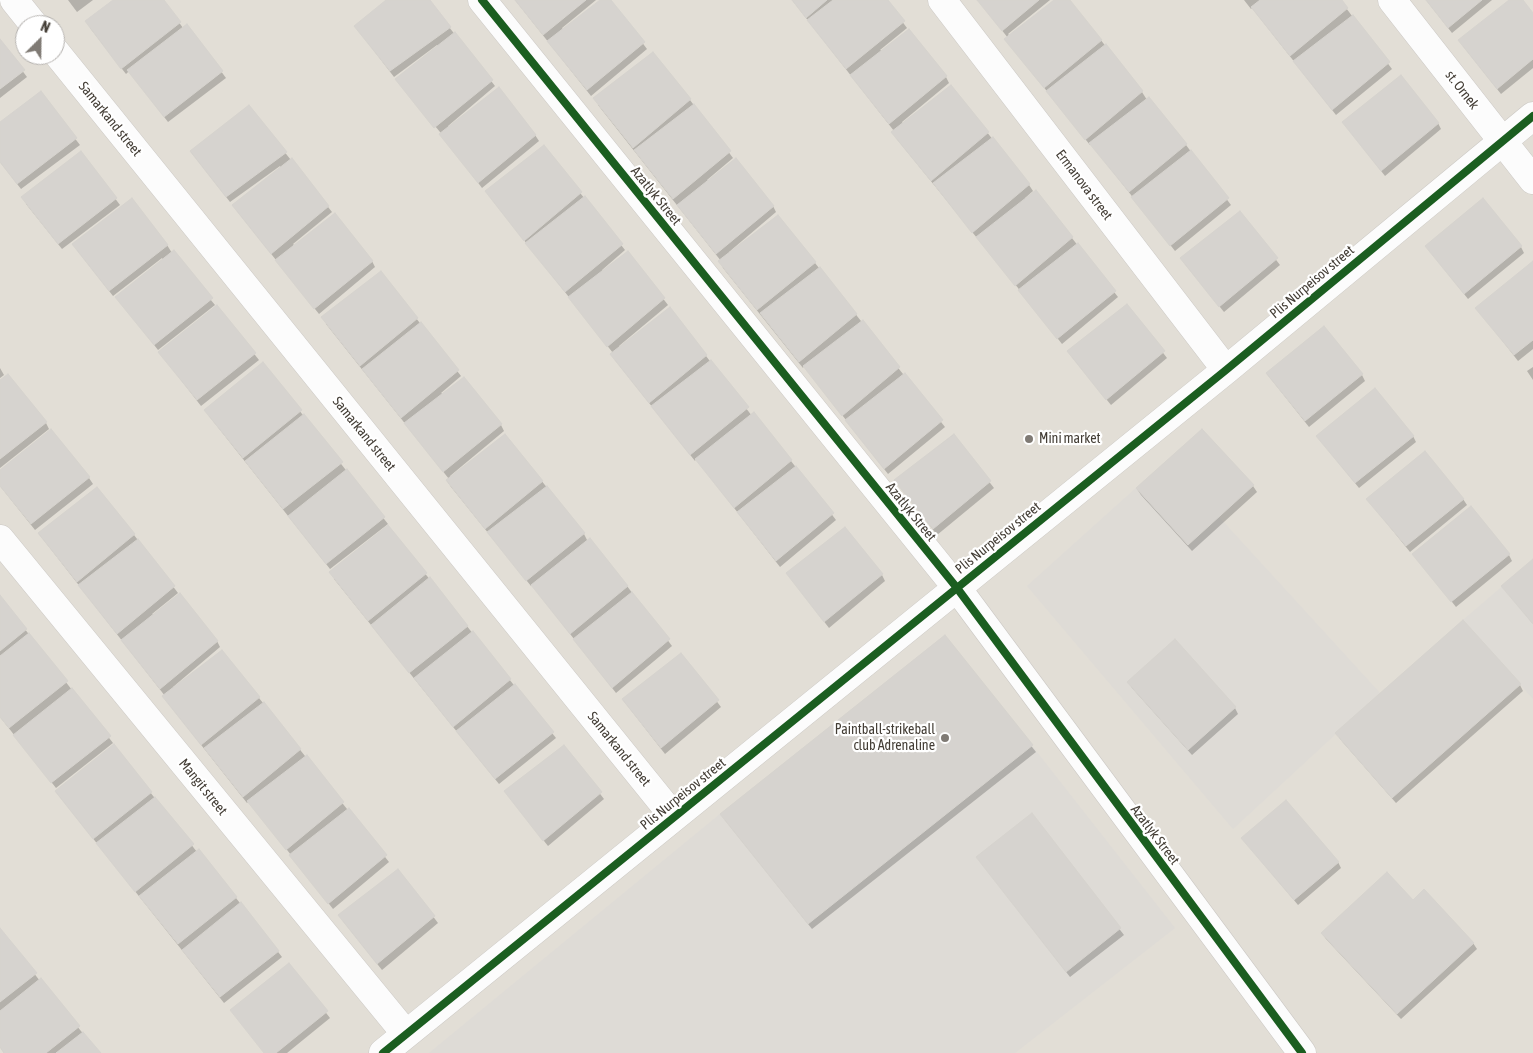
<!DOCTYPE html>
<style>
body{margin:0}
#map{position:relative;width:1533px;height:1053px;overflow:hidden;background:#eeece8;font-family:"Asap Condensed",sans-serif}
canvas{display:block}
.north{position:absolute;left:15px;top:15px;width:50px;height:50px;box-sizing:border-box;background:#fff;border:1px solid #b4b1ae;border-radius:50%;rotate:23deg;font-size:14px;font-weight:700;line-height:20px;text-align:center;color:#433d35}
.north::after{content:'';display:block;margin:auto;width:18px;height:22px;background:#7f7a74;clip-path:polygon(50% 0,100% 100%,50% 72%,0 100%)}
</style>
<div id="map">
<canvas width="1533" height="1053"></canvas>
<div class="north">N</div>
</div>
<script>
const g = document.querySelector('canvas').getContext('2d');
g.lineJoin = 'round';
function fill(path, color) { g.fillStyle = color; g.fill(path, 'evenodd'); }
const shape = rows => new Path2D(rows.map(r => 'M' + r).join(''));
function stroke(path, color, width, dash) { g.strokeStyle = color; g.lineWidth = width; g.lineCap = dash ? 'butt' : 'round'; g.setLineDash(dash || []); g.stroke(path); }
function drawText(font, color, halo, rows, align = 'center') {
  g.font = font + ' "Asap Condensed",sans-serif'; g.lineWidth = 4.5; g.setLineDash([]); g.textBaseline = 'middle'; g.strokeStyle = halo; g.fillStyle = color; for (const [text, x, y, turn = 0] of rows) {
    g.save(); g.translate(x, y); g.rotate((+turn || 0) * Math.PI / 180); g.textAlign = isNaN(turn) ? turn : align; if (halo) g.strokeText(text, 0, 0); g.fillText(text, 0, 0); g.restore();
  }
}
fill(shape([
 [0,0,1533,0,1533,1053,0,1053],
 [25,25,55,25,55,55,25,55]
]), '#e2ded6');
fill(shape([
 [1136,488,1187,545,1219,517,1380,693,1233,829,1027,586],
 [1533,560,1533,699,1463,620],
 [945,635,1175,928,1015,1053,429,1053,720,814]
]), '#dedbd6');
fill(shape([
 [68,0,93,0,77,12],
 [115,0,163,0,183,28,187,25,226,78,168,122,129,71,126,74,90,28],
 [389,0,428,0,495,86,448,126,449,127,535,135,539,141,482,188,440,132,401,85,439,47,437,45,394,77,355,26],
 [515,0,596,0,562,28,563,30,602,0,610,0,647,49,591,96],
 [792,0,886,0,907,28,880,50,946,77,949,83,902,122,903,124,951,87,1029,185,1033,191,1025,198,1026,199,1036,192,1118,297,1062,344,978,237,977,238,896,138,894,131],
 [978,0,1050,0,1008,34,1010,36,1056,0,1069,0,1142,92,1147,100,1149,98,1186,145,1231,205,1175,251,1091,144,1090,145,1010,45,1008,38],
 [1244,0,1340,0,1392,69,1336,115,1252,8,1251,9],
 [1426,0,1492,0,1452,33],
 [1511,0,1521,0,1533,15,1533,68,1501,94,1463,46],
 [0,41,27,77,0,98],
 [40,93,80,145,21,189,0,162,0,124],
 [690,100,733,158,707,180,773,206,776,212,729,252,730,253,815,263,945,427,888,474,804,366,803,368,723,268,721,261,598,105],
 [249,107,332,212,293,244,295,246,372,261,375,267,319,314,237,211,281,168,280,166,230,202,191,152],
 [1343,122,1438,123,1441,129,1385,176],
 [544,147,625,250,602,270,603,272,628,253,668,305,619,346,620,348,706,356,752,416,791,461,836,520,780,567,696,459,695,461,615,360,612,354,613,353,490,197],
 [81,153,120,205,62,249,26,204],
 [1240,213,1280,265,1224,312,1185,264],
 [167,245,172,253,215,305,158,350,117,297,163,260,162,258,113,296,77,250],
 [1426,246,1521,247,1524,253,1468,299],
 [1533,262,1533,349,1518,361,1477,308],
 [381,273,461,376,441,393,501,425,504,431,450,476,451,478,505,435,584,534,588,542,627,586,672,646,616,693,532,585,531,586,451,487,447,481,449,479,326,324],
 [1127,306,1167,358,1111,405,1072,357],
 [217,307,259,360,201,406,164,358],
 [263,364,388,524,330,569,209,416],
 [1533,367,1533,380,1527,371],
 [0,368,4,375,0,378],
 [1267,374,1362,375,1365,381,1309,427],
 [0,382,46,423,49,429,0,468],
 [1202,430,1253,486,1257,492,1192,551,1141,495,1137,489],
 [953,435,994,488,937,535,896,480],
 [1317,436,1413,436,1416,442,1359,488],
 [0,472,89,478,93,484,35,530,0,486],
 [1463,499,1467,505,1410,552,1372,505],
 [388,527,556,738,499,784,334,579],
 [39,534,134,535,178,593,152,614,217,641,220,647,173,687,175,688,259,698,389,862,333,909,249,801,247,803,168,703,165,696],
 [1414,554,1509,555,1512,561,1456,607],
 [1533,560,1533,624,1502,586],
 [787,573,882,575,885,581,829,628],
 [0,597,113,743,56,788,0,717],
 [945,637,1036,752,812,929,725,820],
 [681,654,721,707,665,754,623,700],
 [1129,682,1235,708,1238,714,1192,755,1132,688],
 [1520,685,1523,691,1396,803,1340,739,1337,733],
 [114,746,197,852,198,851,236,898,282,957,224,1003,56,792],
 [564,747,604,799,548,846,510,798],
 [1031,815,1124,935,1070,977,977,857],
 [1242,838,1338,862,1341,868,1298,905],
 [398,870,438,923,382,970,343,921],
 [1412,901,1473,943,1477,949,1401,1019,1326,939,1322,933],
 [0,930,40,981,99,1053,4,1053,0,1047],
 [289,965,330,1018,287,1053,264,1053]
]), '#0003');
const building = shape([
 [113,0,164,0,181,22,121,69,85,21,113,0],
 [386,0,430,0,451,27,390,71,354,26,386,0],
 [515,0,586,0,543,35,515,0],
 [600,0,611,0,645,42,587,90,547,41,600,0],
 [792,0,827,0,806,18,792,0],
 [833,0,888,0,905,21,846,69,807,20,833,0],
 [977,0,1039,0,1002,31,977,0],
 [1054,0,1070,0,1102,40,1044,88,1004,39,1054,0],
 [1260,0,1342,0,1348,8,1290,56,1251,7,1260,0],
 [1426,0,1482,0,1448,28,1426,0],
 [1509,0,1523,0,1533,13,1533,59,1497,89,1458,40,1509,0],
 [1353,15,1390,62,1332,110,1293,61,1353,15],
 [187,24,223,71,164,117,127,70,187,24],
 [909,29,947,76,889,124,850,75,909,29],
 [455,32,493,80,434,128,395,79,455,32],
 [0,39,25,70,0,89,0,39],
 [1106,44,1143,91,1085,140,1046,91,1106,44],
 [653,52,691,99,633,148,593,98,653,52],
 [1401,75,1439,123,1381,171,1342,122,1401,75],
 [951,85,989,132,931,181,891,132,951,85],
 [499,87,536,135,478,183,439,134,499,87],
 [41,91,77,138,17,184,0,162,0,122,41,91],
 [1149,97,1187,144,1129,192,1089,143,1149,97],
 [694,104,731,151,673,199,634,150,694,104],
 [249,105,287,152,226,197,190,151,249,105],
 [993,137,1030,184,972,233,933,183,993,137],
 [544,145,582,192,524,241,485,191,544,145],
 [1191,150,1229,198,1170,246,1131,197,1191,150],
 [81,151,117,198,58,244,21,197,81,151],
 [292,158,329,206,271,254,232,205,292,158],
 [736,158,774,206,716,254,677,205,736,158],
 [1036,190,1073,237,1015,286,976,237,1036,190],
 [585,196,623,244,565,292,525,243,585,196],
 [132,198,168,245,109,291,72,244,132,198],
 [1483,198,1522,246,1464,294,1425,246,1483,198],
 [1240,211,1278,258,1219,307,1180,258,1240,211],
 [335,213,373,261,314,309,275,260,335,213],
 [778,215,816,262,757,310,718,261,778,215],
 [1078,243,1116,291,1057,339,1018,290,1078,243],
 [174,250,213,298,154,345,115,297,174,250],
 [628,251,665,298,607,347,568,297,628,251],
 [1533,261,1533,340,1514,355,1475,308,1533,261],
 [820,267,857,314,799,362,760,313,820,267],
 [381,271,418,318,360,366,321,317,381,271],
 [1127,304,1165,351,1106,400,1067,351,1127,304],
 [217,305,256,353,197,400,158,352,217,305],
 [670,307,707,355,649,403,610,354,670,307],
 [863,320,900,367,842,416,803,366,863,320],
 [421,322,459,370,401,418,362,369,421,322],
 [1324,326,1363,374,1305,421,1266,373,1324,326],
 [711,360,749,407,690,455,651,406,711,360],
 [263,362,302,410,243,458,204,410,263,362],
 [905,373,943,420,884,469,845,420,905,373],
 [8,374,47,422,0,459,0,380,8,374],
 [464,377,502,424,443,472,404,423,464,377],
 [1375,388,1414,436,1355,483,1316,436,1375,388],
 [754,412,792,460,734,508,695,459,754,412],
 [304,414,343,462,283,509,245,461,304,414],
 [51,429,90,477,31,524,0,486,0,470,51,429],
 [1202,429,1254,485,1188,545,1136,488,1202,429],
 [505,434,543,481,485,529,446,480,505,434],
 [954,434,991,481,933,529,894,480,954,434],
 [1425,451,1464,499,1406,546,1366,499,1425,451],
 [796,466,834,513,776,561,737,512,796,466],
 [347,469,385,517,326,564,288,516,347,469],
 [547,486,585,533,526,581,487,532,547,486],
 [97,487,135,534,77,582,38,533,97,487],
 [1471,506,1510,554,1451,602,1412,554,1471,506],
 [388,525,427,573,368,621,329,572,388,525],
 [845,527,883,574,824,622,786,573,845,527],
 [590,538,628,586,570,634,531,585,590,538],
 [138,539,175,586,117,634,78,585,138,539],
 [1533,559,1533,624,1501,586,1533,559],
 [430,577,468,626,409,673,371,625,430,577],
 [632,592,670,639,612,688,573,639,632,592],
 [180,593,218,641,160,689,121,640,180,593],
 [0,595,27,629,0,651,0,595],
 [1463,620,1521,684,1392,798,1335,733,1463,620],
 [473,631,511,679,453,727,414,678,473,631],
 [29,633,68,681,9,728,0,717,0,656,29,633],
 [945,635,1033,745,808,924,720,814,945,635],
 [1175,639,1236,707,1188,750,1127,682,1175,639],
 [222,650,260,697,201,745,162,696,222,650],
 [681,653,719,700,661,748,622,699,681,653],
 [515,684,554,732,495,779,456,731,515,684],
 [72,688,111,736,51,783,13,735,72,688],
 [264,702,301,749,243,797,204,748,264,702],
 [114,744,152,792,93,839,55,791,114,744],
 [564,745,602,792,543,841,504,791,564,745],
 [307,755,344,802,286,850,247,801,307,755],
 [155,797,194,844,135,892,96,843,155,797],
 [1286,800,1339,862,1294,900,1241,838,1286,800],
 [349,808,387,855,328,904,289,855,349,808],
 [1032,813,1121,928,1066,972,976,857,1032,813],
 [199,849,237,897,178,944,139,896,199,849],
 [398,869,435,916,377,964,338,915,398,869],
 [1387,872,1413,900,1424,889,1474,943,1397,1014,1321,933,1387,872],
 [241,902,279,951,220,997,182,950,241,902],
 [0,928,37,973,0,1002,0,928],
 [289,963,328,1011,276,1053,264,1053,230,1010,289,963],
 [41,978,80,1026,46,1053,4,1053,0,1047,0,1011,41,978],
 [83,1032,101,1053,56,1053,83,1032]
]);
fill(building, '#d6d3cf');
stroke(building, '#d6d3ce', 1);
const minor = shape([
 [14,0,34,25],
 [482,0,957,588,1302,1053],
 [942,0,1226,370],
 [1392,0,1533,180],
 [55,51,674,817],
 [0,539,406,1034],
 [383,1053,1226,370,1533,116]
]);
stroke(minor, '#cbc8c4', 29);
stroke(minor, '#fcfcfc', 28);
stroke(shape([
 [482,0,957,588,1302,1053],
 [383,1053,1226,370,1533,116]
]), '#1b5e20', 8);
for (const [x, y, r, color] of [
 [1029,439,5,"#7f7a74"],
 [945,738,5,"#7f7a74"]
]) { const dot = new Path2D(); dot.arc(x, y, r, 0, 2 * Math.PI); g.fillStyle = color; g.fill(dot); stroke(dot, '#fff', 2); }
drawText('14px', '#433d35', '#fff', [
 ["st. Ornek",1462,90,52],
 ["Samarkand street",110,119,51],
 ["Ermanova street",1084,185,53],
 ["Azatlyk Street",656,196,51],
 ["Plis Nurpeisov street",1312,282,-40],
 ["Samarkand street",364,434,51],
 ["Azatlyk Street",911,512,51],
 ["Plis Nurpeisov street",998,538,-39],
 ["Samarkand street",619,749,51],
 ["Mangit street",203,787,51],
 ["Plis Nurpeisov street",683,794,-39],
 ["Azatlyk Street",1155,835,53]
]);
drawText('14px', '#433d35', '#fff', [
 ["Mini market",1039,439],
 ["Paintball-strikeball",935,730,"right"],
 ["club Adrenaline",935,746,"right"]
], 'left');
</script>
